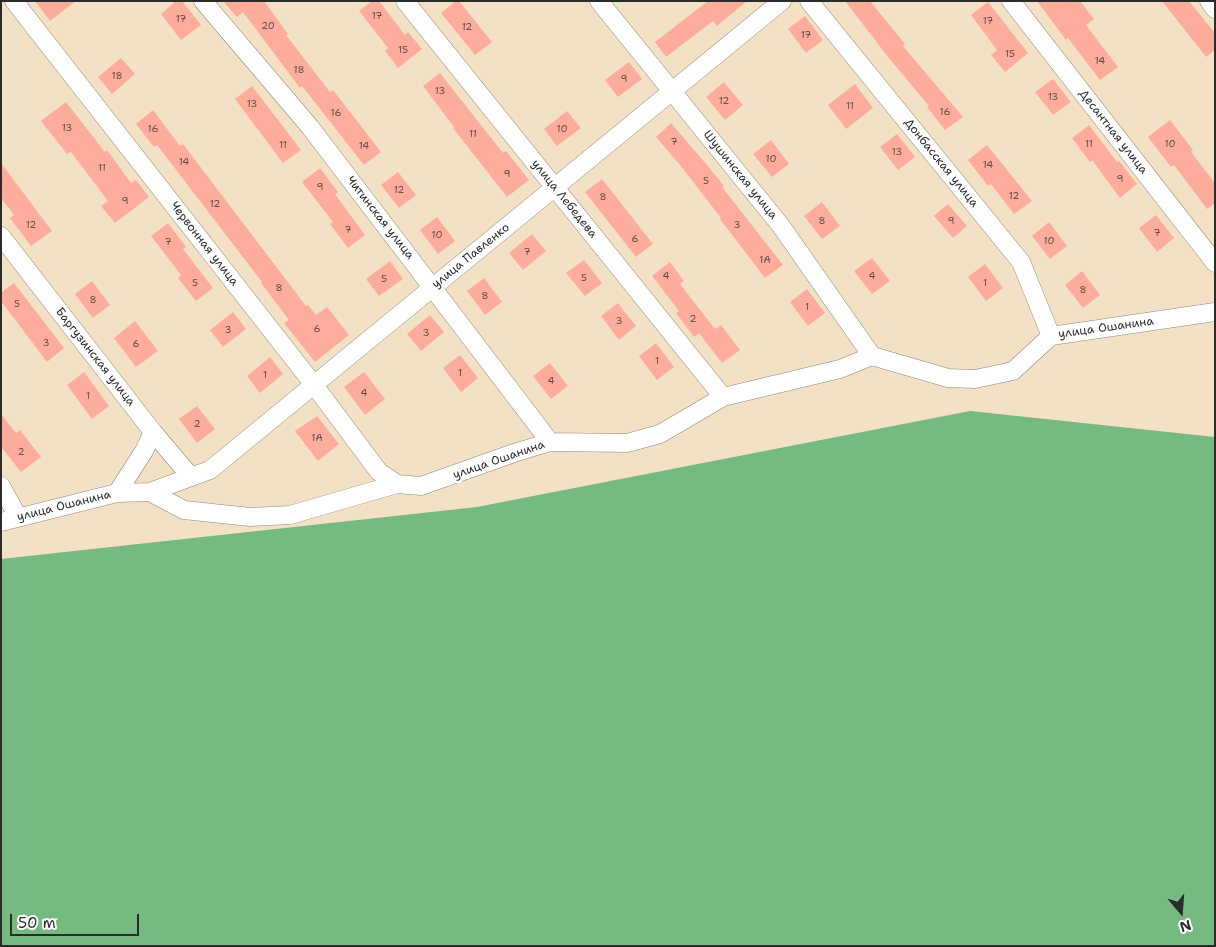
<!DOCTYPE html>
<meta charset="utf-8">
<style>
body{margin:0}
#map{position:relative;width:1216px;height:947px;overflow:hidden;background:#f3e1c6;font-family:"Shantell Sans",sans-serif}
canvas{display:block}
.frame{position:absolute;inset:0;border:2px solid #2b2b2b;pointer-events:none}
.north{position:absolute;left:1156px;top:887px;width:50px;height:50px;-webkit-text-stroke:4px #fff;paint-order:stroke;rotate:162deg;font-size:14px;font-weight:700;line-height:20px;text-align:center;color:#2b2b2b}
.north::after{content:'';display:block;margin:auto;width:18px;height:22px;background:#2b2b2b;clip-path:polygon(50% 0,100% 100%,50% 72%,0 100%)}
.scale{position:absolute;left:10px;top:914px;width:129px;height:22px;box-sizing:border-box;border:2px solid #2b2b2b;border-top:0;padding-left:6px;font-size:15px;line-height:18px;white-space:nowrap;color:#2b2b2b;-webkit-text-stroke:4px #fff;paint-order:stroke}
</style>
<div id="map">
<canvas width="1216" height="947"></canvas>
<div class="frame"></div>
<div class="north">N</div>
<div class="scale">50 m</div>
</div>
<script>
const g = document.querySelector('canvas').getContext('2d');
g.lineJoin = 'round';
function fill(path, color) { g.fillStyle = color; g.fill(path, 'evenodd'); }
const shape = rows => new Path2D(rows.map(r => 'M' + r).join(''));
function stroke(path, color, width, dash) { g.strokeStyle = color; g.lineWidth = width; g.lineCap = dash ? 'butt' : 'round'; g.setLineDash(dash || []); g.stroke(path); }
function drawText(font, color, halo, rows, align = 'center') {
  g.font = font + ' "Shantell Sans",sans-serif'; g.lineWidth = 5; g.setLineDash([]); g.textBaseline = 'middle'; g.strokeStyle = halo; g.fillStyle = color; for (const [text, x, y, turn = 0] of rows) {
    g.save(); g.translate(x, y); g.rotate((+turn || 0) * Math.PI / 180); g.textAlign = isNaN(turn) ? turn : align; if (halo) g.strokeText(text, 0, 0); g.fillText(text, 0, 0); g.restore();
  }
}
fill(shape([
 [970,411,1215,437,1215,946,1,946,1,559,477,507]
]), '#75ba7e');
fill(shape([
 [35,1,76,1,50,21],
 [176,1,182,1,201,25,181,40,161,14],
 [223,1,264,1,288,34,286,35,330,92,333,90,381,152,364,165,302,86,300,88,243,12,237,17],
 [372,1,379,1,405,35,408,32,422,49,398,68,385,51,388,48,359,11],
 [456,1,459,1,492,42,475,55,441,13],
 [708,1,747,1,717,26,713,21,666,57,655,42],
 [845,1,870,1,905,44,903,46,963,117,945,130,927,107,929,106,888,57],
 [1037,1,1080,1,1094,19,1086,25,1118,67,1100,80,1068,38,1066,40],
 [1162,1,1189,1,1215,33,1215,50,1206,57],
 [988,2,1028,53,1005,72,991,55,997,50,971,15],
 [805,16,823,40,806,53,788,29],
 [121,58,135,74,112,94,98,77],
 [629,62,642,79,618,97,605,80],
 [440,73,503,153,506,151,529,180,507,197,453,128,454,127,423,86],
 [1053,79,1071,102,1053,115,1035,92],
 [724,82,743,105,725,120,706,97],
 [855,84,873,108,846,129,828,105],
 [252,86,301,150,283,163,235,99],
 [66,102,105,152,107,150,131,183,136,180,149,197,115,223,101,206,108,201,71,152,67,154,41,121],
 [153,110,180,146,183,144,306,306,308,305,316,315,327,307,349,335,315,362,284,323,289,320,261,283,262,282,157,145,154,147,136,124],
 [567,111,581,128,557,146,544,129],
 [1170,120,1193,150,1191,152,1215,183,1215,203,1207,209,1174,165,1171,167,1148,137],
 [671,123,707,165,724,186,722,187,783,265,765,278,720,219,721,218,680,165,656,137],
 [1089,125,1117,162,1119,161,1137,184,1120,198,1092,160,1090,162,1072,138],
 [897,134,915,157,898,170,880,147],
 [771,140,789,164,772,177,753,154],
 [987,145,1032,201,1014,214,991,184,988,186,968,160],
 [1,163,52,231,31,246,10,218,14,215,1,198],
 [320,168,338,192,335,194,365,235,348,248,330,224,333,222,302,182],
 [398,172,416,195,399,208,381,185],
 [602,179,653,244,636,257,585,192],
 [822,202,840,226,822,239,804,216],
 [948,204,967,226,953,238,934,216],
 [1156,215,1174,238,1157,252,1139,228],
 [437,217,455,241,438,254,420,230],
 [1049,222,1067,246,1050,259,1032,236],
 [168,223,186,247,183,249,213,288,196,301,178,278,181,275,151,236],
 [532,234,546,251,523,270,509,253],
 [872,258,890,281,872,294,854,271],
 [584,260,602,283,585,296,566,273],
 [390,261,403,279,379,296,366,279],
 [670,262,684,281,680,284,715,329,721,325,740,350,722,363,699,333,694,337,676,313,679,311,652,276],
 [985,264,1003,288,986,301,968,277],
 [1082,271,1100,295,1083,308,1065,285],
 [484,278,502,302,485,315,467,291],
 [92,281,110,305,93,318,75,294],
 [14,283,64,348,47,362,1,301,1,293],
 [807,289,825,313,808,326,790,302],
 [618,303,636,326,619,340,601,316],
 [233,312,246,329,223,347,210,330],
 [430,315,444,332,421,351,407,334],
 [135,321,158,351,136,367,114,338],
 [656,343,674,367,657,380,639,356],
 [460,355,478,378,461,392,443,368],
 [270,357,283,374,260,393,247,376],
 [550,363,568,386,551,399,533,376],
 [84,372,109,406,92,419,67,385],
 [364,372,385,399,365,415,344,387],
 [197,406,215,429,197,443,179,419],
 [1,414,16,433,20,430,41,457,21,472,1,447],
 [317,416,339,444,318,461,295,431]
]), '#feac9b');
const street = shape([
 [14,1,314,385,379,472,397,484],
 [203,1,310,127,550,442],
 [405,1,723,397],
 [599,1,781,226,872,356],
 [809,1,1021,262,1051,336],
 [1011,1,1215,263],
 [1209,1,1215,9],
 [1,236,153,432,191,477],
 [1,486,18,517],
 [150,492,210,470,782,1],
 [117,493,144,451,153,432],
 [1,522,117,493,150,492,184,510,250,517,290,515,397,484,421,486,514,453,550,442,627,443,660,434,723,397,840,369,872,356,948,378,975,379,1013,371,1051,336,1215,312]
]);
stroke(street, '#8f8678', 19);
stroke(street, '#fff', 18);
drawText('10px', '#604b47', null, [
 ["17",377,16],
 ["17",181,19],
 ["17",988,21],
 ["20",268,26],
 ["12",467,27],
 ["17",806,35],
 ["15",403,50],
 ["15",1010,54],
 ["14",1100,61],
 ["18",299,70],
 ["18",117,76],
 ["9",624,79],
 ["13",440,91],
 ["13",1053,97],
 ["12",724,101],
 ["13",252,104],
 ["11",850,106],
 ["16",945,112],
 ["16",336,113],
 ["13",67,128],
 ["16",153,129],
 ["10",562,129],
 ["11",473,134],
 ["7",674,142],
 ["11",1089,144],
 ["10",1170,144],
 ["11",283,145],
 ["14",364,146],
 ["13",897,152],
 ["10",771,159],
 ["14",184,162],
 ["14",988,165],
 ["11",102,168],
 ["9",507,174],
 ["9",1120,179],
 ["5",706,181],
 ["9",320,187],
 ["12",399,190],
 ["12",1014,196],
 ["8",603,197],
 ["9",125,201],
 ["12",215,204],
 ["8",822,221],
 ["9",951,221],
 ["12",31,225],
 ["3",737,225],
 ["7",348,230],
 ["7",1157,233],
 ["10",437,235],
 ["6",635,239],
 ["10",1049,241],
 ["7",168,242],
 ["7",527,252],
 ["1А",765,260],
 ["4",666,276],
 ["4",872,276],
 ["5",584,278],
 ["5",384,279],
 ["5",195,283],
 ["1",985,283],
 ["8",279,288],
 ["8",1083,290],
 ["8",485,296],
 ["8",93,300],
 ["5",17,304],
 ["1",807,307],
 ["2",693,319],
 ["3",619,321],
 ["6",317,329],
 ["3",228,330],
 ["3",426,333],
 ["3",46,343],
 ["6",136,344],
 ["1",657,361],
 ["1",460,373],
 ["1",265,375],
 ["4",551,381],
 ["4",364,393],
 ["1",88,396],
 ["2",197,424],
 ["1А",317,438],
 ["2",21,452]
]);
drawText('12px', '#2b2b2b', '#fff', [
 ["Десантная улица",1113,132,52],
 ["Донбасская улица",941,163,51],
 ["Шушинская улица",740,175,51],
 ["улица Лебедева",564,199,51],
 ["Читинская улица",380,218,52],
 ["Червонная улица",204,244,52],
 ["улица Павленко",471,256,-39],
 ["улица Ошанина",1106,328,-8],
 ["Баргузинская улица",95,357,52],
 ["улица Ошанина",499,460,-19],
 ["улица Ошанина",64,506,-14]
]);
</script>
